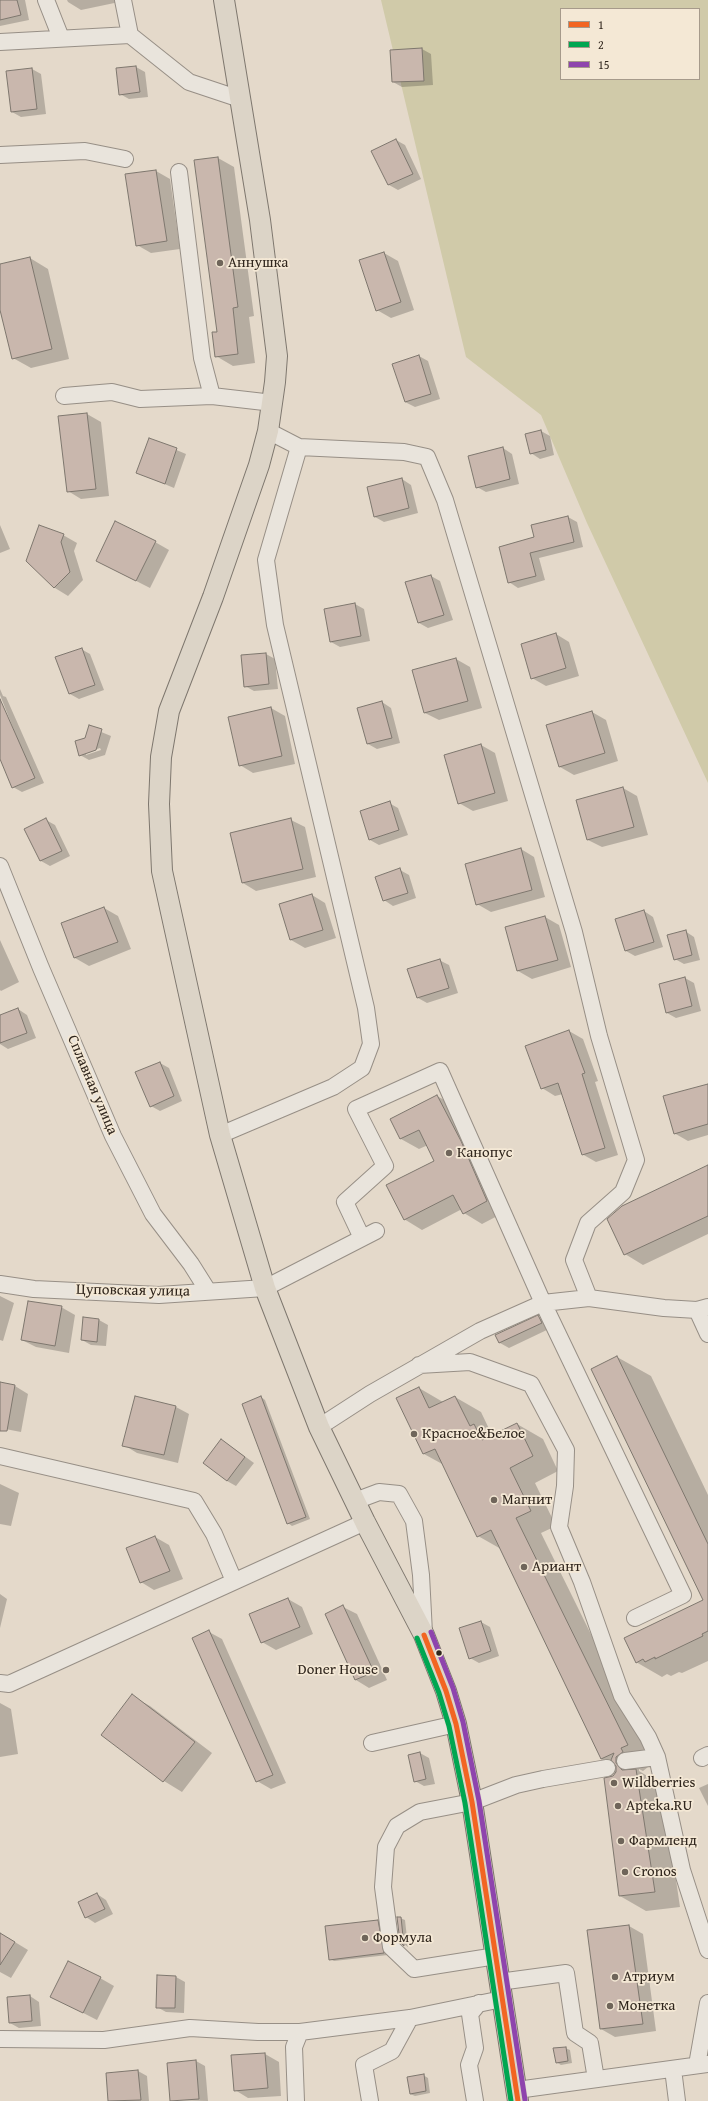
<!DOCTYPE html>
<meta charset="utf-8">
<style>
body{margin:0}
#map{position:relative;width:708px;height:2101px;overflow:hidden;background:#e4d9ca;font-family:"Gentium Book Plus",serif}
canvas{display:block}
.legend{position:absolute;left:560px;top:8px;width:140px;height:72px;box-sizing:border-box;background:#f4e8d5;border:1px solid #a69a8b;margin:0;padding:5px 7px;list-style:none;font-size:12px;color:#30261d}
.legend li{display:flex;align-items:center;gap:8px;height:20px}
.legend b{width:20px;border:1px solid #a69a8b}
</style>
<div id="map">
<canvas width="708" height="2101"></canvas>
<ul class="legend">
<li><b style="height:5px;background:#f26522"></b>1</li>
<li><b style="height:5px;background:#00a651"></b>2</li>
<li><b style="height:5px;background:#8e44ad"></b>15</li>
</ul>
</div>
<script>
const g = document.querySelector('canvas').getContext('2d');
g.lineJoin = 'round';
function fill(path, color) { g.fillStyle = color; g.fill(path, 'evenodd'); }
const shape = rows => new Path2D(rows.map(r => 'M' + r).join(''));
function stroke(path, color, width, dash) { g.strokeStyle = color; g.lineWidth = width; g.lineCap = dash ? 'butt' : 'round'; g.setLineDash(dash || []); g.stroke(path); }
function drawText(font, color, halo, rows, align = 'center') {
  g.font = font + ' "Gentium Book Plus",serif'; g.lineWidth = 3.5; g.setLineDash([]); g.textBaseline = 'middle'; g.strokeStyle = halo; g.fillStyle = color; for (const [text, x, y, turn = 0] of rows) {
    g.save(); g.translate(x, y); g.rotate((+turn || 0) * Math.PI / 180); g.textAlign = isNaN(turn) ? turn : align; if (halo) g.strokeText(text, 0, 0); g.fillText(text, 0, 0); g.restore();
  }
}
fill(shape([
 [381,0,708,0,708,783,587,523,541,415,466,357],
 [561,9,699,9,699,79,561,79]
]), '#d0caa9');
fill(shape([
 [0,0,25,0,29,20,0,26],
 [67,0,123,0,124,1,81,10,68,2],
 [422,49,431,54,433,85,402,87,393,82],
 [136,67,145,72,148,97,129,99,120,94,117,69],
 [32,69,41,74,46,114,21,117,12,112],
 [396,140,405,145,421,179,398,190,389,185,373,151],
 [218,158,234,167,254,316,249,317,255,363,233,366,216,356,218,333],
 [156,171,170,179,180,249,151,253,137,245],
 [384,253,398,261,414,310,391,318,377,310],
 [30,258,48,269,69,359,31,368,13,358,0,305,0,265],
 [419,356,428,361,440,399,415,407,405,402],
 [87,414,101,422,109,496,81,499,68,491,59,417],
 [541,431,550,436,554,455,540,459,531,453],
 [150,439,186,454,174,488,138,473],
 [503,448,512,454,519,484,486,492,477,487],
 [402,479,411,485,418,513,384,522,375,517],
 [568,517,577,522,583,547,539,558,545,580,518,588,509,582,535,538,532,525],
 [0,525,10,549,0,553],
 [63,535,77,543,74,551,83,580,68,596,55,588,27,561],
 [155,542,169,550,150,588,97,561],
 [431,576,440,581,453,620,428,628,419,623],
 [355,604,364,609,370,641,340,647,331,642],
 [556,634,569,642,579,676,546,686,532,678],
 [81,649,90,654,104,690,79,699,70,694,57,658],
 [266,654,275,659,278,689,254,691,245,686],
 [456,659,470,667,482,708,439,720,425,713],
 [0,689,3,696,6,697,44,783,22,792,13,787,0,757,0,701,21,748,0,695],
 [382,702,391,708,400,743,377,749,368,744],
 [271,708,285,716,295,764,253,773,240,765],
 [592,712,606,720,618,761,574,775,560,767,548,725],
 [89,727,111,736,105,755,89,760,80,755],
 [100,748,101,750,86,755,86,753],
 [481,745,495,753,508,801,473,811,459,803],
 [623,788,637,796,648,835,602,847,588,840],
 [389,803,398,808,408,835,379,845,370,840],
 [46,820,55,825,70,856,50,866,41,861],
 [291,820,305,827,316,877,256,891,243,883],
 [521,849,534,857,545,897,491,912,477,904],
 [400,870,409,875,416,898,393,906,384,900],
 [312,895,325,903,336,938,305,948,291,940,280,904],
 [104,908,118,916,131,949,89,966,75,958,62,924],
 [644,911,653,917,663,947,635,956,626,951],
 [545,917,559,925,571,967,532,979,518,971,506,928],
 [685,931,694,937,700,960,684,964,675,959],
 [0,940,19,982,1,991,0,990],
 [439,960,449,965,458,993,427,1003,418,998],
 [685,978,694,983,701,1011,676,1018,667,1013],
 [18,1009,27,1015,36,1038,8,1049,0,1044,0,1016],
 [569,1031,583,1039,598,1081,595,1082,618,1155,596,1162,582,1154,563,1094,555,1096,542,1088],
 [160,1063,169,1068,182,1101,160,1111,151,1106],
 [708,1085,708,1135,688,1141,674,1133],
 [437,1096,455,1106,505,1212,482,1224,464,1213,462,1209,422,1230,404,1219,436,1161,428,1145,419,1149,401,1139,391,1119],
 [708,1169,708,1234,643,1265,625,1254],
 [0,1296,14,1303,3,1341,0,1340],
 [61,1307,75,1315,69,1353,36,1347,22,1340],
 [538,1317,547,1322,551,1328,509,1348,500,1343,496,1335],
 [99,1320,108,1325,106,1346,91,1345,82,1340],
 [617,1357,651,1376,708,1495,708,1598],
 [0,1383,15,1386,28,1394,21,1432,0,1428],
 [419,1388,443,1402,455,1397,481,1412,492,1435,517,1424,543,1439,558,1471,535,1483,556,1526,541,1533,653,1760,647,1763,648,1767,643,1771,639,1769,639,1771,662,1785,680,1907,646,1911,620,1896,613,1776,617,1768,601,1759,501,1549,478,1536,444,1465,424,1454,398,1399],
 [261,1397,265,1400,310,1519,292,1526,288,1523],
 [176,1407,189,1414,178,1463,137,1453,124,1445],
 [222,1440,254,1463,236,1486,227,1481],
 [0,1484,19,1493,11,1526,0,1524],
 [155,1537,169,1545,183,1579,154,1590,141,1582],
 [0,1594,7,1599,0,1628],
 [288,1599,302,1607,313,1634,276,1650,262,1642],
 [708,1603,708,1661,682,1673,679,1672,671,1676,667,1674,662,1677,636,1662],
 [343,1607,357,1614,387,1680,369,1688,356,1680,326,1614],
 [481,1622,490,1627,499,1656,479,1663,470,1658],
 [209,1632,222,1639,286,1783,271,1789,257,1781],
 [132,1696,150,1706,212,1753,182,1792,164,1781,102,1735],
 [0,1703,11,1709,18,1754,0,1757],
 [420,1753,429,1758,435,1784,424,1786,415,1781],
 [708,1784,708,1806,699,1788],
 [97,1894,106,1900,113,1914,95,1923,86,1917],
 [400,1918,405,1920,408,1947,401,1942],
 [378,1921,382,1923,388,1955,334,1961,330,1959],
 [629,1926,643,1934,656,2031,615,2037,601,2029,588,1931],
 [0,1933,28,1950,11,1978,0,1972],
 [176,1977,185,1982,184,2013,166,2012,157,2007],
 [100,1978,114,1986,97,2020,52,1997],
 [30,1996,39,2002,41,2026,19,2028,10,2023],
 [565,2048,570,2050,572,2063,561,2065,556,2062],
 [265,2054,279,2062,281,2096,248,2098,235,2090],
 [196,2061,205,2066,208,2101,171,2100],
 [138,2071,147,2076,149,2101,109,2101,107,2074],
 [423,2075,428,2078,430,2093,415,2096,410,2094]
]), '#0003');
const building = shape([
 [0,0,17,0,21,15,0,20,0,0],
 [422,48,424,81,392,82,390,50,422,48],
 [136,66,140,92,119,95,116,68,136,66],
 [32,68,37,109,11,112,6,71,32,68],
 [396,139,413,174,388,185,371,151,396,139],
 [218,157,238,307,233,308,238,354,215,357,212,332,217,332,194,160,218,157],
 [156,170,167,241,136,246,125,174,156,170],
 [384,252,401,302,376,311,359,260,384,252],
 [30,257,52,349,12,359,0,310,0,264,30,257],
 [419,355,431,394,405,402,392,364,419,355],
 [87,413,96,489,67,492,58,416,87,413],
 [541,430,546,450,530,454,525,434,541,430],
 [149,438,177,448,165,484,136,473,149,438],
 [503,447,510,479,476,488,468,456,503,447],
 [402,478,409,508,374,517,367,487,402,478],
 [568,516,574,542,530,553,536,576,508,583,499,547,534,537,531,525,568,516],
 [115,521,156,541,136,581,96,561,115,521],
 [39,525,64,534,61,542,70,572,54,588,26,561,39,525],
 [431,575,444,615,418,623,405,582,431,575],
 [355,603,361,636,330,642,324,609,355,603],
 [556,633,566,668,531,679,521,644,556,633],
 [82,648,95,685,69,694,55,657,82,648],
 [266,653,269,684,244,687,241,655,266,653],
 [456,658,468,701,424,713,412,670,456,658],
 [0,699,35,778,12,788,0,759,0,699],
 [382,701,392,738,367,744,357,708,382,701],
 [271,707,282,756,239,766,228,717,271,707],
 [592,711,605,753,559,767,546,725,592,711],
 [89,725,102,729,96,750,79,756,75,741,85,738,89,725],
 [481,744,495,793,458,804,444,755,481,744],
 [623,787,634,827,587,840,576,800,623,787],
 [390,801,399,830,369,840,360,811,390,801],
 [46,818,62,851,40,861,24,829,46,818],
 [291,818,303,869,242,883,230,833,291,818],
 [521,848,532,890,476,905,465,864,521,848],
 [400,868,408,893,383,901,375,877,400,868],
 [312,894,323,930,290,940,279,904,312,894],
 [104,907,118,942,74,958,61,923,104,907],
 [644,910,654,942,625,951,615,919,644,910],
 [545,916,558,960,517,971,505,927,545,916],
 [686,930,692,955,674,960,667,935,686,930],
 [440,959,449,988,417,998,407,969,440,959],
 [685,977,692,1006,666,1013,659,984,685,977],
 [18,1008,27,1033,0,1043,0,1015,18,1008],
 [569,1030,585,1073,582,1074,605,1148,582,1155,558,1083,541,1089,525,1046,569,1030],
 [160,1062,174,1096,150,1107,135,1072,160,1062],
 [708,1084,708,1124,674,1134,663,1096,708,1084],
 [437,1095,461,1141,487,1201,463,1214,453,1195,404,1220,386,1185,434,1161,419,1130,400,1139,390,1119,437,1095],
 [708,1165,708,1216,624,1255,607,1219,622,1206,708,1165],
 [28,1301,62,1306,55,1346,21,1340,28,1301],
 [538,1315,542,1323,499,1343,495,1335,538,1315],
 [83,1317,99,1319,97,1342,81,1340,83,1317],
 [617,1356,708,1544,708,1631,702,1634,703,1636,655,1659,655,1657,645,1662,643,1659,636,1663,624,1638,703,1600,591,1369,617,1356],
 [0,1382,15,1385,7,1431,0,1431,0,1382],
 [419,1387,429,1408,455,1396,470,1426,474,1424,482,1440,517,1423,533,1456,510,1468,531,1511,516,1518,628,1745,621,1748,623,1752,616,1757,616,1763,622,1770,636,1769,655,1892,619,1896,604,1778,613,1776,616,1772,616,1766,611,1760,614,1753,601,1759,491,1530,477,1537,435,1449,423,1454,396,1398,419,1387],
 [135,1396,176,1406,164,1455,122,1446,135,1396],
 [261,1396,306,1517,287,1524,242,1404,261,1396],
 [221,1439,245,1457,227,1481,203,1463,221,1439],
 [155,1536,170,1571,140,1583,126,1548,155,1536],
 [288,1598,300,1627,261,1643,249,1614,288,1598],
 [343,1605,374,1672,355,1680,325,1614,343,1605],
 [481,1621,491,1651,469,1659,459,1628,481,1621],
 [209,1630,273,1775,256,1782,192,1638,209,1630],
 [132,1694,195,1742,163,1782,101,1735,132,1694],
 [420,1752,426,1779,414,1782,408,1755,420,1752],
 [97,1893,105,1909,85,1918,78,1902,97,1893],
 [397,1917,401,1917,404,1946,400,1942,397,1917],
 [378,1920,384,1953,329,1960,325,1926,378,1920],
 [629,1925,643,2024,600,2029,587,1930,629,1925],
 [0,1933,15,1942,0,1965,0,1933],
 [68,1961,101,1977,83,2013,50,1997,68,1961],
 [157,1975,176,1976,175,2008,156,2008,157,1975],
 [30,1995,32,2021,9,2023,7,1997,30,1995],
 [566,2047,568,2061,556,2063,553,2048,566,2047],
 [265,2053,268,2088,234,2091,231,2055,265,2053],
 [196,2060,199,2099,170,2101,167,2063,196,2060],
 [138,2070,141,2100,108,2101,106,2073,138,2070],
 [424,2074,426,2091,410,2094,407,2077,424,2074]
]);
fill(building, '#c9b7ad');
stroke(building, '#7e776e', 1);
const minor = shape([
 [46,0,61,38],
 [123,0,130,35],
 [0,42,130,35,189,82,240,99],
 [0,155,85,151,125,159],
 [179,172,202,358,212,396],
 [64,396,112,392,140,399,212,396,273,403],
 [299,447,404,452,427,457,445,500,574,932,599,1036,636,1160,623,1192,588,1223,574,1260,589,1298],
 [0,866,41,968,113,1136,153,1214,191,1264,208,1291],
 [220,1135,333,1087,362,1068,371,1044,366,1008,275,625,266,560,299,447,268,431],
 [362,1238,345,1202,385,1166,356,1109,440,1071,543,1303,683,1595,635,1618],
 [0,1284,34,1289,159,1295,265,1288,376,1231],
 [697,1310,708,1334],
 [419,1365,470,1362,531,1384,566,1450,565,1486,559,1527,582,1582,622,1696,648,1737,657,1757,682,1870,708,1950],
 [319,1427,370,1394,480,1331,543,1303,589,1298,664,1308,697,1310,708,1307],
 [0,1456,194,1501,214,1534,234,1581],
 [355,1501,379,1492,399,1494,414,1521,421,1575,424,1633],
 [0,1683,9,1684,365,1522],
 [372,1743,456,1724],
 [702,1758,708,1755],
 [625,1761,657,1757],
 [496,1956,414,1969,391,1947,383,1887,386,1847,397,1826,420,1812,472,1802,516,1785,543,1779,607,1768],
 [499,1982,566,1973,575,2033,590,2043,596,2079],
 [0,2039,104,2040,190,2028,258,2032,300,2032,410,2018,502,1999],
 [697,2065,708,2003],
 [673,2069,677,2101],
 [517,2090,708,2064],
 [296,2101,294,2047,300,2032],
 [370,2101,364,2065,392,2051,410,2018],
 [475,2101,469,2065,475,2048,470,2014,479,2003]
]);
const major = shape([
 [224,0,260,220,277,356,275,382,268,431,259,465,213,597,169,711,161,757,159,804,162,871,220,1135,265,1288,319,1427,365,1522,424,1635,446,1691,456,1724,472,1802,518,2101]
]);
stroke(minor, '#978f86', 18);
stroke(major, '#7e776e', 22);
stroke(minor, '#e9e4dc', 16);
stroke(major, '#dcd4c7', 20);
stroke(shape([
 [424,1635,446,1691,456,1724,472,1802,518,2101]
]), '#f26522', 5);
stroke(shape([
 [417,1638,439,1693,449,1726,465,1803,511,2101]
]), '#00a651', 5);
stroke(shape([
 [431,1632,453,1688,463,1722,479,1801,525,2100]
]), '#8e44ad', 5);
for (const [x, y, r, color] of [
 [220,263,4,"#6f655a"],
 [449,1153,4,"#6f655a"],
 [414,1434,4,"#6f655a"],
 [494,1500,4,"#6f655a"],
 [524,1567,4,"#6f655a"],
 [439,1653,3.5,"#30261d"],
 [386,1670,4,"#6f655a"],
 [614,1783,4,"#6f655a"],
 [618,1806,4,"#6f655a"],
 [621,1841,4,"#6f655a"],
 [625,1872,4,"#6f655a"],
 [365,1938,4,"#6f655a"],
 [615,1977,4,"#6f655a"],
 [610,2006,4,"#6f655a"]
]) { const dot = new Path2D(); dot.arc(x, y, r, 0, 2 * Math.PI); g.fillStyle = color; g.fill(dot); stroke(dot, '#f4e8d5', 1.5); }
drawText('15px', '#30261d', '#f4e8d5', [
 ["Аннушка",228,263],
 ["Канопус",457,1153],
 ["Красное&Белое",422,1434],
 ["Магнит",502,1500],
 ["Ариант",532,1567],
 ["Doner House",378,1670,"right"],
 ["Wildberries",622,1783],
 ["Apteka.RU",626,1806],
 ["Фармленд",629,1841],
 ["Cronos",633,1872],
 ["Формула",373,1938],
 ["Атриум",623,1977],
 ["Монетка",618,2006]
], 'left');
drawText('15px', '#30261d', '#f4e8d5', [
 ["Сплавная улица",92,1085,67],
 ["Цуповская улица",133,1291,1]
]);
</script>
